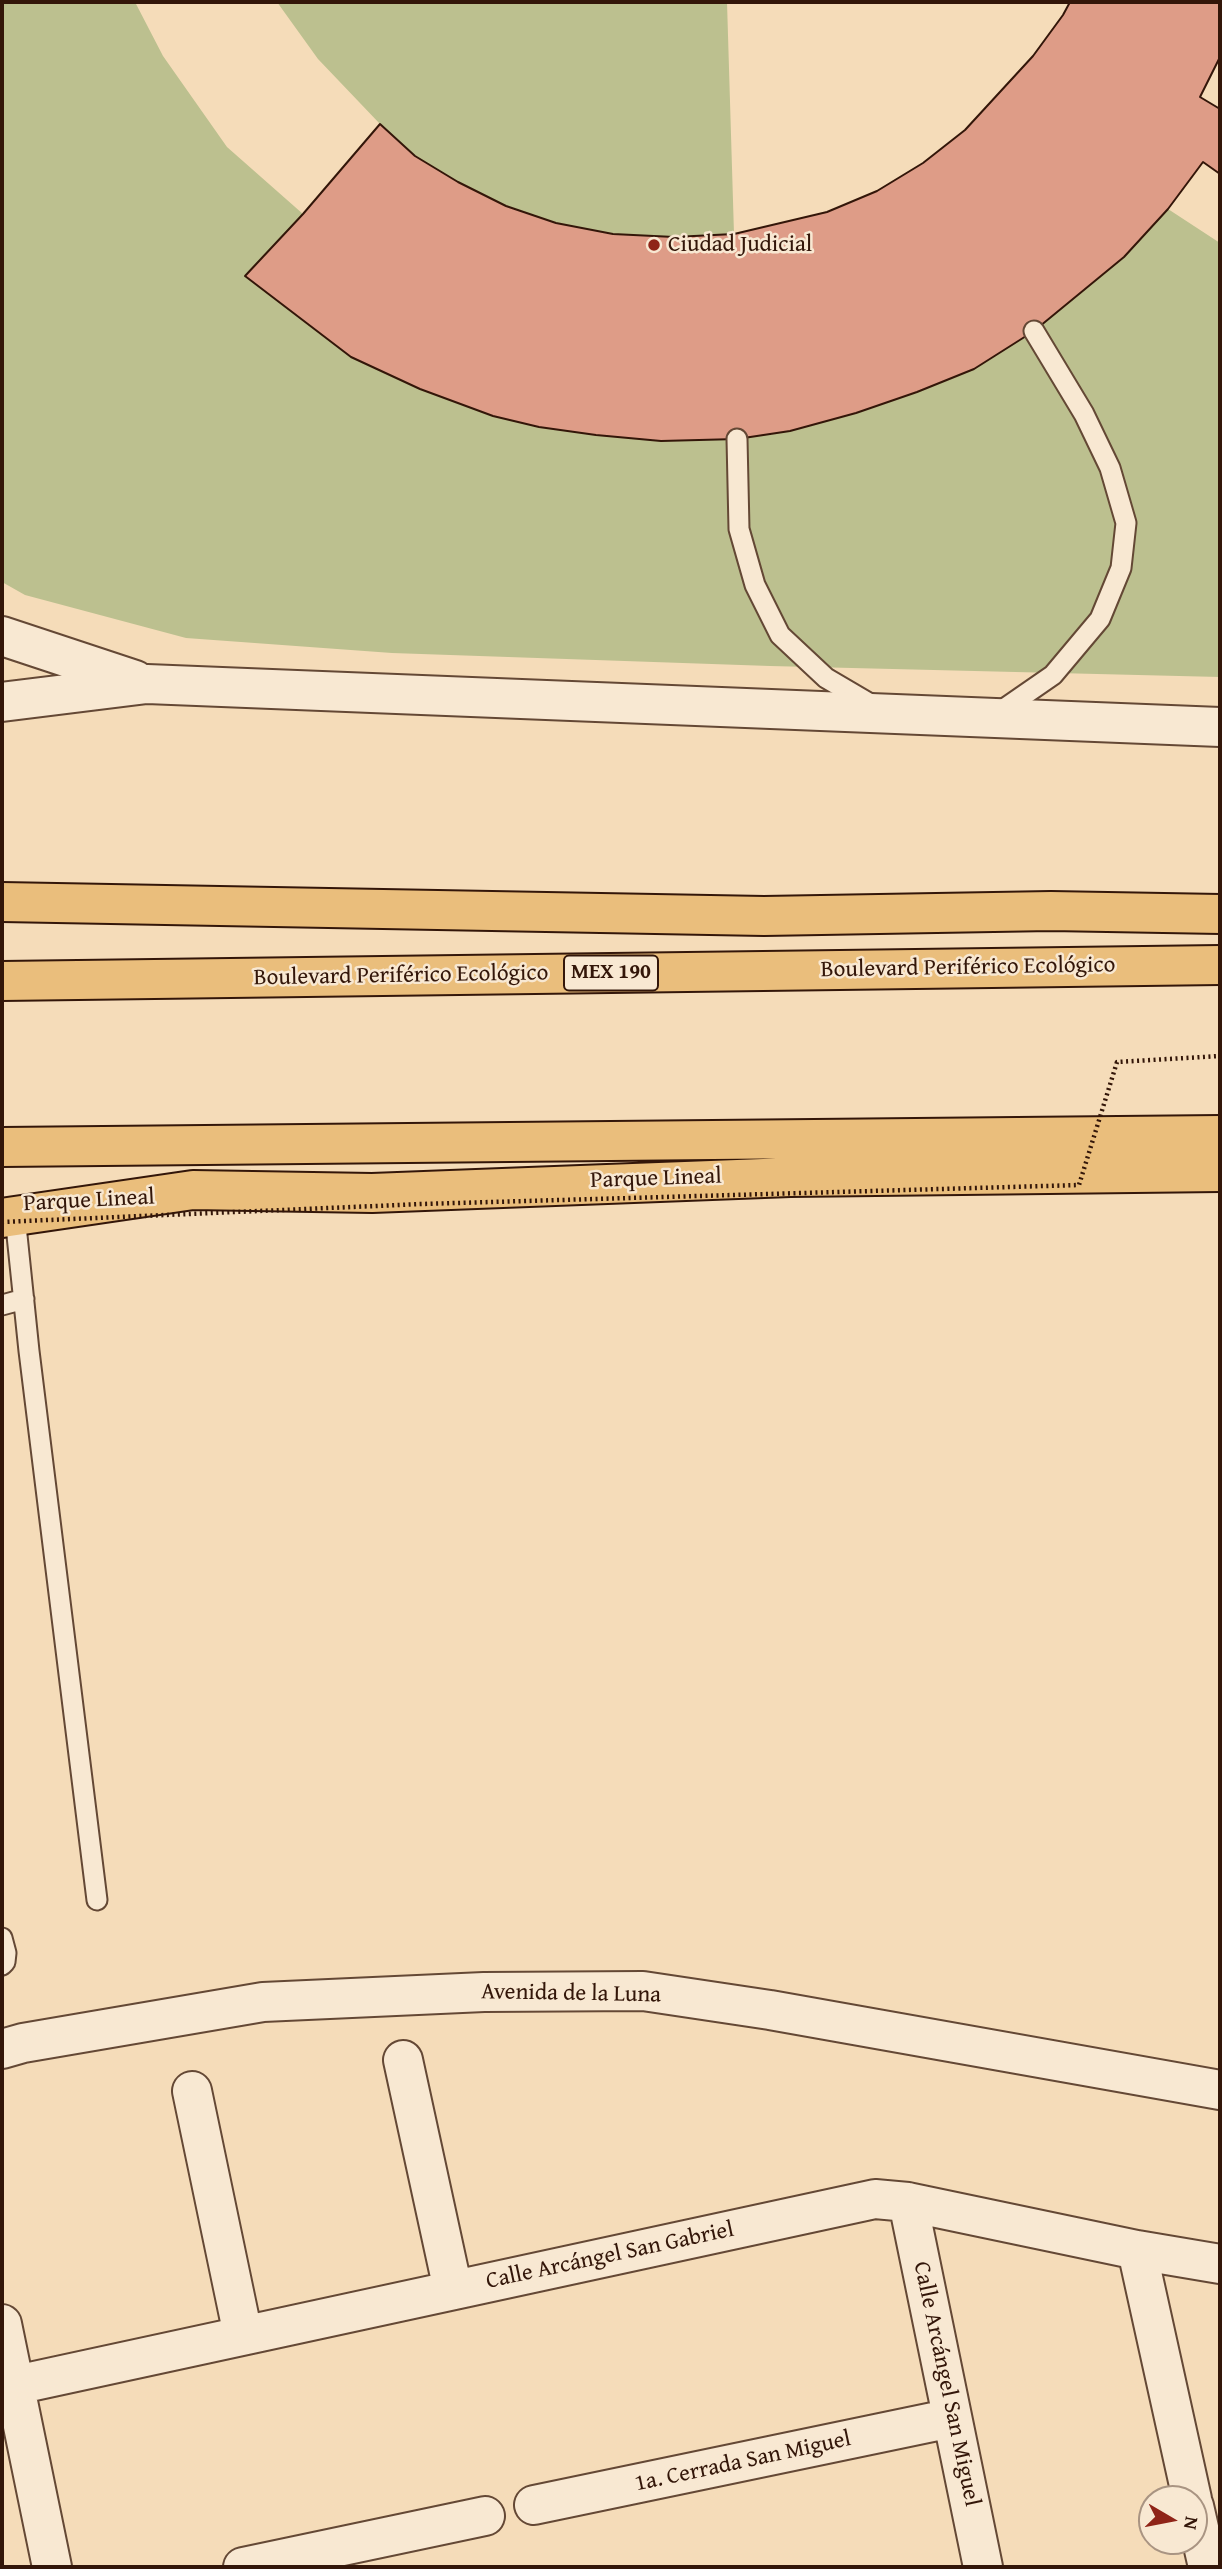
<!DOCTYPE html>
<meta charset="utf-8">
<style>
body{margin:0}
#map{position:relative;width:1222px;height:2569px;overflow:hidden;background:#f5dcb9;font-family:"Gentium Book Plus",serif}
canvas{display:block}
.frame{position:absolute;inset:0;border:4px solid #331609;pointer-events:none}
.north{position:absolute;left:1138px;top:2485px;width:70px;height:70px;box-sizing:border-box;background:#f8e8d2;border:2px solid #a99482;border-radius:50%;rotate:100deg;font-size:19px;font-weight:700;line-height:28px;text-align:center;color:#331609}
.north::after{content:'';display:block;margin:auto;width:24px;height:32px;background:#8f2418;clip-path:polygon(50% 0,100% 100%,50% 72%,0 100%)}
</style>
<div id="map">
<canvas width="1222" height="2569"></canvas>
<div class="frame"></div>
<div class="north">N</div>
</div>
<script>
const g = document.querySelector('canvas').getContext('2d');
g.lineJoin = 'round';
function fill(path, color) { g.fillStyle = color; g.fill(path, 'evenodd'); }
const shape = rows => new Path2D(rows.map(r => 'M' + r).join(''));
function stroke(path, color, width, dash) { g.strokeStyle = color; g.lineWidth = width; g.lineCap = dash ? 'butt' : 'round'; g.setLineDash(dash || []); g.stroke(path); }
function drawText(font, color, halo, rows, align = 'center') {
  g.font = font + ' "Gentium Book Plus",serif'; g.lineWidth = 5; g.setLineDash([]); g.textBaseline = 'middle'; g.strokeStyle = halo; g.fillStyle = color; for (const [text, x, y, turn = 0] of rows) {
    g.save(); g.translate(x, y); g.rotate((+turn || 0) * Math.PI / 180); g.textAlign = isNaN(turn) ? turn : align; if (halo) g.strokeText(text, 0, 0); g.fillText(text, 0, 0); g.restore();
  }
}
fill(shape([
 [2,2,135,2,163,56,227,147,303,214,245,276,351,357,493,416,539,427,596,435,661,441,790,431,856,413,917,392,974,369,1034,331,1124,257,1168,209,1220,243,1220,677,770,666,392,653,186,638,25,595,2,582],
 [277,2,727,2,734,234,674,237,613,234,556,223,506,206,458,182,415,156,380,124,318,59]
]), '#bcc08f');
const building = shape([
 [1070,2,1220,2,1220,57,1200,97,1220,109,1220,174,1203,162,1168,209,1124,257,1034,331,974,369,917,392,856,413,790,431,737,439,661,441,596,435,539,427,493,416,420,389,351,357,245,276,303,214,380,124,415,156,458,182,506,206,556,223,613,234,674,237,734,234,827,212,877,191,923,163,965,130,1033,56,1063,15,1070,2]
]);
fill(building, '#de9c87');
stroke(building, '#331609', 2);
const service = shape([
 [737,439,739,529,755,585,780,635,826,678,872,705],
 [998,713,1053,675,1100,619,1121,568,1126,523,1110,468,1084,414,1034,331],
 [15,1216,29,1351,97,1900],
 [2,1305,24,1299],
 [2,1938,6,1953,5,1962,2,1965]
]);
const minor = shape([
 [2,2049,23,2043,263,2002,484,1992,643,1991,770,2010,1220,2090],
 [403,2060,453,2290],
 [192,2091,243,2335],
 [908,2202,983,2567],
 [1137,2250,1192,2499],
 [2,2324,52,2567],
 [2,2388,875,2199,908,2202,1137,2250,1220,2264],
 [534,2505,952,2418],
 [1194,2506,1208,2567],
 [243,2567,485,2516]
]);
const tertiary = shape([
 [2,636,135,680],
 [2,702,147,684,1220,727]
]);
const trunk = shape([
 [2,902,764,916,1051,911,1220,914],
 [2,981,1220,965],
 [2,1147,1220,1135],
 [2,1218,193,1190,372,1193,790,1177,1220,1172]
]);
stroke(service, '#644835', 23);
stroke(minor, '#644835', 42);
stroke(tertiary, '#644835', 42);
stroke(trunk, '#331609', 42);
stroke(service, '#f8e8d2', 19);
stroke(minor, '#f8e8d2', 38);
stroke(tertiary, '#f8e8d2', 38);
stroke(trunk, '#eabe7c', 38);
stroke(shape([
 [2,1222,422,1204,1079,1185,1117,1062,1220,1056]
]), '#331609', 4.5, [2, 3.5]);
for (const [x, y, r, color] of [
 [654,245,7,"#8f2418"]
]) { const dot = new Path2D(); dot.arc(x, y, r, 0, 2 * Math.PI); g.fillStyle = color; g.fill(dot); stroke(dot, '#f8e8d2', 2.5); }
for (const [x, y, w] of [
 [611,973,94]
]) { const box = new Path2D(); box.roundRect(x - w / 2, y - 17.5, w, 35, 5); g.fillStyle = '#f8e8d2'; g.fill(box); stroke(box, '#331609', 2); }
drawText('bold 21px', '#331609', null, [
 ["MEX 190",611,973]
]);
drawText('23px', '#331609', '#f8e8d2', [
 ["Ciudad Judicial",668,245]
], 'left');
drawText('23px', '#331609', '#f8e8d2', [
 ["Boulevard Periférico Ecológico",968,968,-1],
 ["Boulevard Periférico Ecológico",401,976,-1],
 ["Parque Lineal",656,1179,-2],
 ["Parque Lineal",89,1201,-3],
 ["Avenida de la Luna",571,1994,1],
 ["Calle Arcángel San Gabriel",610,2256,-12],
 ["Calle Arcángel San Miguel",946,2384,78],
 ["1a. Cerrada San Miguel",743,2462,-12]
]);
</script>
